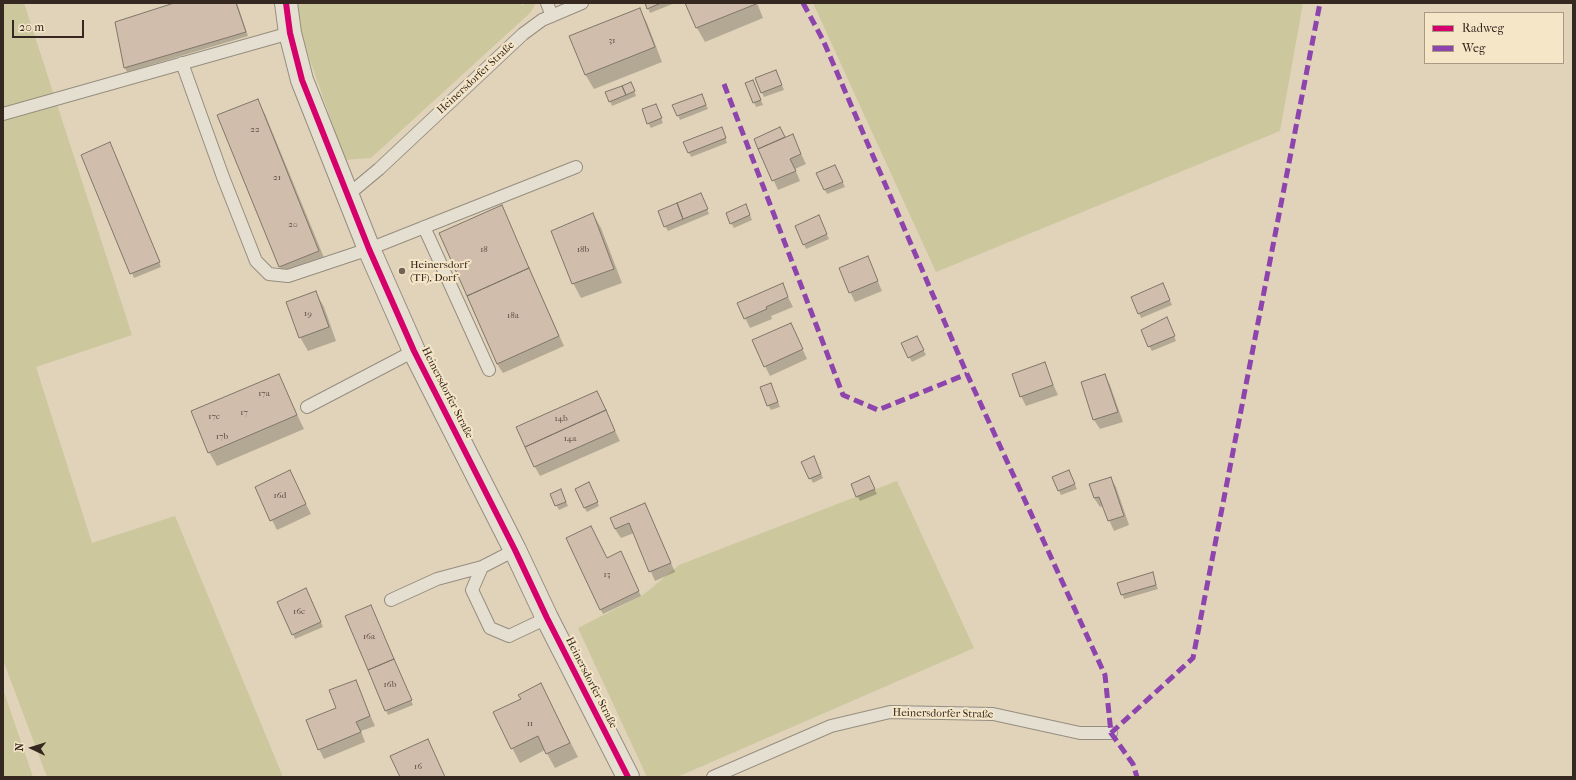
<!DOCTYPE html>
<meta charset="utf-8">
<style>
body{margin:0}
#map{position:relative;width:1576px;height:780px;overflow:hidden;background:#e0d3b9;font-family:"IM FELL French Canon",serif}
canvas{display:block}
.frame{position:absolute;inset:0;border:4px solid #352820;pointer-events:none}
.legend{position:absolute;left:1424px;top:12px;width:140px;height:52px;box-sizing:border-box;background:#f5e6c8;border:1px solid #a89a85;margin:0;padding:5px 7px;list-style:none;font-size:12px;color:#352820}
.legend li{display:flex;align-items:center;gap:8px;height:20px}
.legend b{width:20px;border:1px solid #a89a85}
.north{position:absolute;left:12px;top:728px;width:40px;height:40px;-webkit-text-stroke:3px #f5e6c8;paint-order:stroke;rotate:274deg;font-size:11px;font-weight:700;line-height:16px;text-align:center;color:#352820}
.north::after{content:'';display:block;margin:auto;width:14px;height:18px;background:#352820;clip-path:polygon(50% 0,100% 100%,50% 72%,0 100%)}
.scale{position:absolute;left:12px;top:20px;width:72px;height:18px;box-sizing:border-box;border:2px solid #352820;border-top:0;padding-left:5px;font-size:12px;line-height:14px;white-space:nowrap;color:#352820;-webkit-text-stroke:3px #f5e6c8;paint-order:stroke}
</style>
<div id="map">
<canvas width="1576" height="780"></canvas>
<div class="frame"></div>
<ul class="legend">
<li><b style="height:5px;background:#d6006c"></b>Radweg</li>
<li><b style="height:5px;background:#8e44ad"></b>Weg</li>
</ul>
<div class="north">N</div>
<div class="scale">20 m</div>
</div>
<script>
const g = document.querySelector('canvas').getContext('2d');
g.lineJoin = 'round';
function fill(path, color) { g.fillStyle = color; g.fill(path, 'evenodd'); }
const shape = rows => new Path2D(rows.map(r => 'M' + r).join(''));
function stroke(path, color, width, dash) { g.strokeStyle = color; g.lineWidth = width; g.lineCap = dash ? 'butt' : 'round'; g.setLineDash(dash || []); g.stroke(path); }
function drawText(font, color, halo, rows, align = 'center') {
  g.font = font + ' "IM FELL French Canon",serif'; g.lineWidth = 4; g.setLineDash([]); g.textBaseline = 'middle'; g.strokeStyle = halo; g.fillStyle = color; for (const [text, x, y, turn = 0] of rows) {
    g.save(); g.translate(x, y); g.rotate((+turn || 0) * Math.PI / 180); g.textAlign = isNaN(turn) ? turn : align; if (halo) g.strokeText(text, 0, 0); g.fillText(text, 0, 0); g.restore();
  }
}
fill(shape([
 [3,3,24,3,132,335,36,367,92,543,175,516,283,777,47,777,3,660],
 [297,3,521,3,522,6,525,3,534,3,535,5,530,13,371,158,345,160,297,23],
 [813,3,1303,3,1280,131,936,272],
 [897,481,974,648,677,777,647,777,578,628,643,595,679,565],
 [3,689,33,777,3,777]
]), '#ccc79d');
fill(shape([
 [177,3,237,3,248,36,127,72,125,68,117,23],
 [646,3,675,3,650,13],
 [687,3,757,3,763,18,705,42,697,28],
 [639,9,647,23,662,62,594,89,585,74],
 [776,71,784,90,764,97,756,79],
 [753,81,763,105,756,107,754,102],
 [633,88,636,96,612,106,610,101],
 [702,95,708,109,680,120,674,106],
 [257,100,265,114,327,265,288,281,280,267],
 [656,105,663,123,651,128,648,123],
 [724,133,727,143,691,157,685,143],
 [782,133,785,139,792,135,806,164,795,169,800,181,778,190,755,139],
 [112,148,161,267,134,278,82,155],
 [835,166,845,187,827,194,817,174],
 [703,199,709,214,668,231,665,226],
 [501,206,564,346,503,373,497,364],
 [748,210,752,220,734,228,731,223],
 [593,214,601,228,622,283,581,298,573,283],
 [821,221,829,239,806,249,804,244],
 [868,258,882,291,855,302,850,292],
 [782,285,793,307,771,316,772,319,750,328,738,303],
 [1163,285,1172,305,1141,318,1139,313],
 [316,293,324,307,336,341,308,351,300,337],
 [1169,323,1176,341,1152,351,1149,346],
 [791,324,807,359,770,376,765,366],
 [919,341,926,355,912,362,909,357],
 [1044,364,1058,395,1026,406,1021,396],
 [278,375,304,429,217,466,209,452],
 [1105,375,1110,385,1123,422,1100,429,1094,420,1082,383],
 [771,384,780,407,771,410,768,405],
 [600,401,620,441,540,476,535,467],
 [816,462,823,478,813,483,803,463],
 [290,472,311,514,277,530,256,488],
 [1071,476,1077,489,1061,495,1053,478],
 [1111,478,1116,487,1129,525,1114,531,1103,506,1100,507,1094,498,1090,485],
 [871,482,877,494,860,501,852,485],
 [591,488,599,506,587,512,584,507],
 [551,495,563,495,568,506,559,510],
 [645,504,675,572,655,581,634,533,621,538,615,529],
 [623,557,641,596,603,614,601,610,606,559],
 [1152,574,1158,589,1124,599,1118,584],
 [309,594,323,627,295,639,293,634],
 [373,610,413,705,388,715,346,616],
 [355,681,375,726,361,731,365,742,324,759,319,749,337,709],
 [541,685,578,757,555,768,545,750,520,763,494,713,522,699]
]), '#0003');
const building = shape([
 [174,3,236,3,246,32,124,68,115,22,174,3],
 [645,3,661,3,647,9,645,3],
 [685,3,755,3,756,4,696,28,685,3],
 [640,8,655,47,585,75,569,36,640,8],
 [776,70,782,85,761,93,755,78,776,70],
 [753,80,761,100,753,103,745,83,753,80],
 [631,82,635,91,626,95,622,86,631,82],
 [622,86,626,95,609,102,605,92,622,86],
 [702,94,706,105,677,116,672,105,702,94],
 [258,99,319,251,279,267,217,115,258,99],
 [656,104,662,118,647,124,642,109,656,104],
 [722,127,726,138,688,153,683,142,722,127],
 [780,127,785,137,758,149,754,139,780,127],
 [793,134,801,154,790,159,796,171,772,181,758,149,793,134],
 [110,142,160,262,130,274,81,155,110,142],
 [835,165,843,182,824,190,816,173,835,165],
 [701,193,708,209,683,219,677,203,701,193],
 [677,203,683,219,664,227,658,211,677,203],
 [746,204,750,215,730,224,726,213,746,204],
 [502,205,529,268,467,296,439,233,502,205],
 [593,213,614,269,572,284,551,231,593,213],
 [819,215,827,234,803,245,795,226,819,215],
 [868,256,878,281,849,293,839,268,868,256],
 [529,268,559,336,497,364,467,296,529,268],
 [783,283,788,297,766,307,767,309,744,319,737,303,783,283],
 [1163,283,1170,300,1138,314,1131,297,1163,283],
 [316,291,329,327,299,338,286,302,316,291],
 [1167,317,1175,336,1148,347,1141,330,1167,317],
 [791,323,803,349,764,367,752,340,791,323],
 [917,336,924,350,908,358,901,343,917,336],
 [1045,362,1053,385,1020,397,1012,374,1045,362],
 [279,374,297,415,208,453,191,411,279,374],
 [1105,374,1118,412,1093,420,1081,382,1105,374],
 [771,383,778,402,767,406,760,387,771,383],
 [597,391,606,410,525,447,516,427,597,391],
 [606,410,615,431,534,467,525,447,606,410],
 [814,456,821,474,809,479,801,462,814,456],
 [290,470,306,504,270,521,255,487,290,470],
 [1069,470,1075,484,1058,491,1052,477,1069,470],
 [869,476,875,489,856,497,851,484,869,476],
 [1111,477,1124,516,1108,521,1099,497,1094,498,1089,484,1111,477],
 [589,482,598,502,584,508,575,489,589,482],
 [561,489,566,502,555,506,550,494,561,489],
 [645,503,671,563,649,572,629,523,615,529,610,518,645,503],
 [591,526,607,558,621,551,639,591,600,610,566,538,591,526],
 [1153,572,1156,585,1121,595,1117,583,1153,572],
 [306,588,321,622,292,635,277,602,306,588],
 [371,605,394,659,368,670,345,616,371,605],
 [394,659,412,700,385,711,368,670,394,659],
 [356,680,370,716,356,722,361,732,318,750,306,720,336,708,329,690,356,680],
 [541,683,570,743,546,754,538,736,511,749,493,712,521,699,518,695,541,683],
 [428,739,445,777,400,777,390,756,428,739]
]);
fill(building, '#d1bdac');
stroke(building, '#7e7669', 1);
const lane = shape([
 [547,3,552,16],
 [182,63,223,177,256,261,269,274,288,276,369,249,576,167],
 [3,114,290,33],
 [349,194,379,169,523,34,542,20,582,3],
 [424,227,489,370],
 [307,407,414,351],
 [515,550,482,567,472,590,490,628,509,636,547,618],
 [391,600,437,579,482,567],
 [713,777,831,726,890,712,993,714,1080,733,1111,733]
]);
const street = shape([
 [286,3,290,33,302,80,369,249,414,351,515,550,547,618,628,777]
]);
stroke(lane, '#968d7e', 14);
stroke(street, '#968d7e', 24);
stroke(lane, '#e5dfd2', 12);
stroke(street, '#e5dfd2', 22);
stroke(shape([
 [803,3,823,40,967,374,1105,675,1111,733,1133,764,1137,777],
 [724,84,843,395,878,410,967,374],
 [1111,733,1193,658,1320,3]
]), '#8e44ad', 5, [10, 5]);
stroke(shape([
 [286,3,290,33,302,80,369,249,414,351,515,550,547,618,628,777]
]), '#d6006c', 6);
for (const [x, y, r, color] of [
 [402,271,4,"#716456"]
]) { const dot = new Path2D(); dot.arc(x, y, r, 0, 2 * Math.PI); g.fillStyle = color; g.fill(dot); stroke(dot, '#f5e6c8', 1.5); }
drawText('9px', '#5c4d43', null, [
 ["31",612,41],
 ["22",255,130],
 ["21",277,178],
 ["20",293,225],
 ["18",484,250],
 ["18b",583,250],
 ["19",308,314],
 ["18a",513,316],
 ["17a",264,394],
 ["17",244,413],
 ["17c",214,417],
 ["14b",561,419],
 ["17b",222,437],
 ["14a",570,439],
 ["16d",280,496],
 ["13",607,575],
 ["16c",299,612],
 ["16a",369,637],
 ["16b",390,685],
 ["11",530,724],
 ["16",418,767]
]);
drawText('11px', '#352820', '#f5e6c8', [
 ["Heinersdorfer Straße",476,78,-43],
 ["Heinersdorfer Straße",447,393,63],
 ["Heinersdorfer Straße",591,683,63],
 ["Heinersdorfer Straße",943,714,1]
]);
drawText('11px', '#352820', '#f5e6c8', [
 ["Heinersdorf",410,265],
 ["(TF), Dorf",410,278]
], 'left');
</script>
